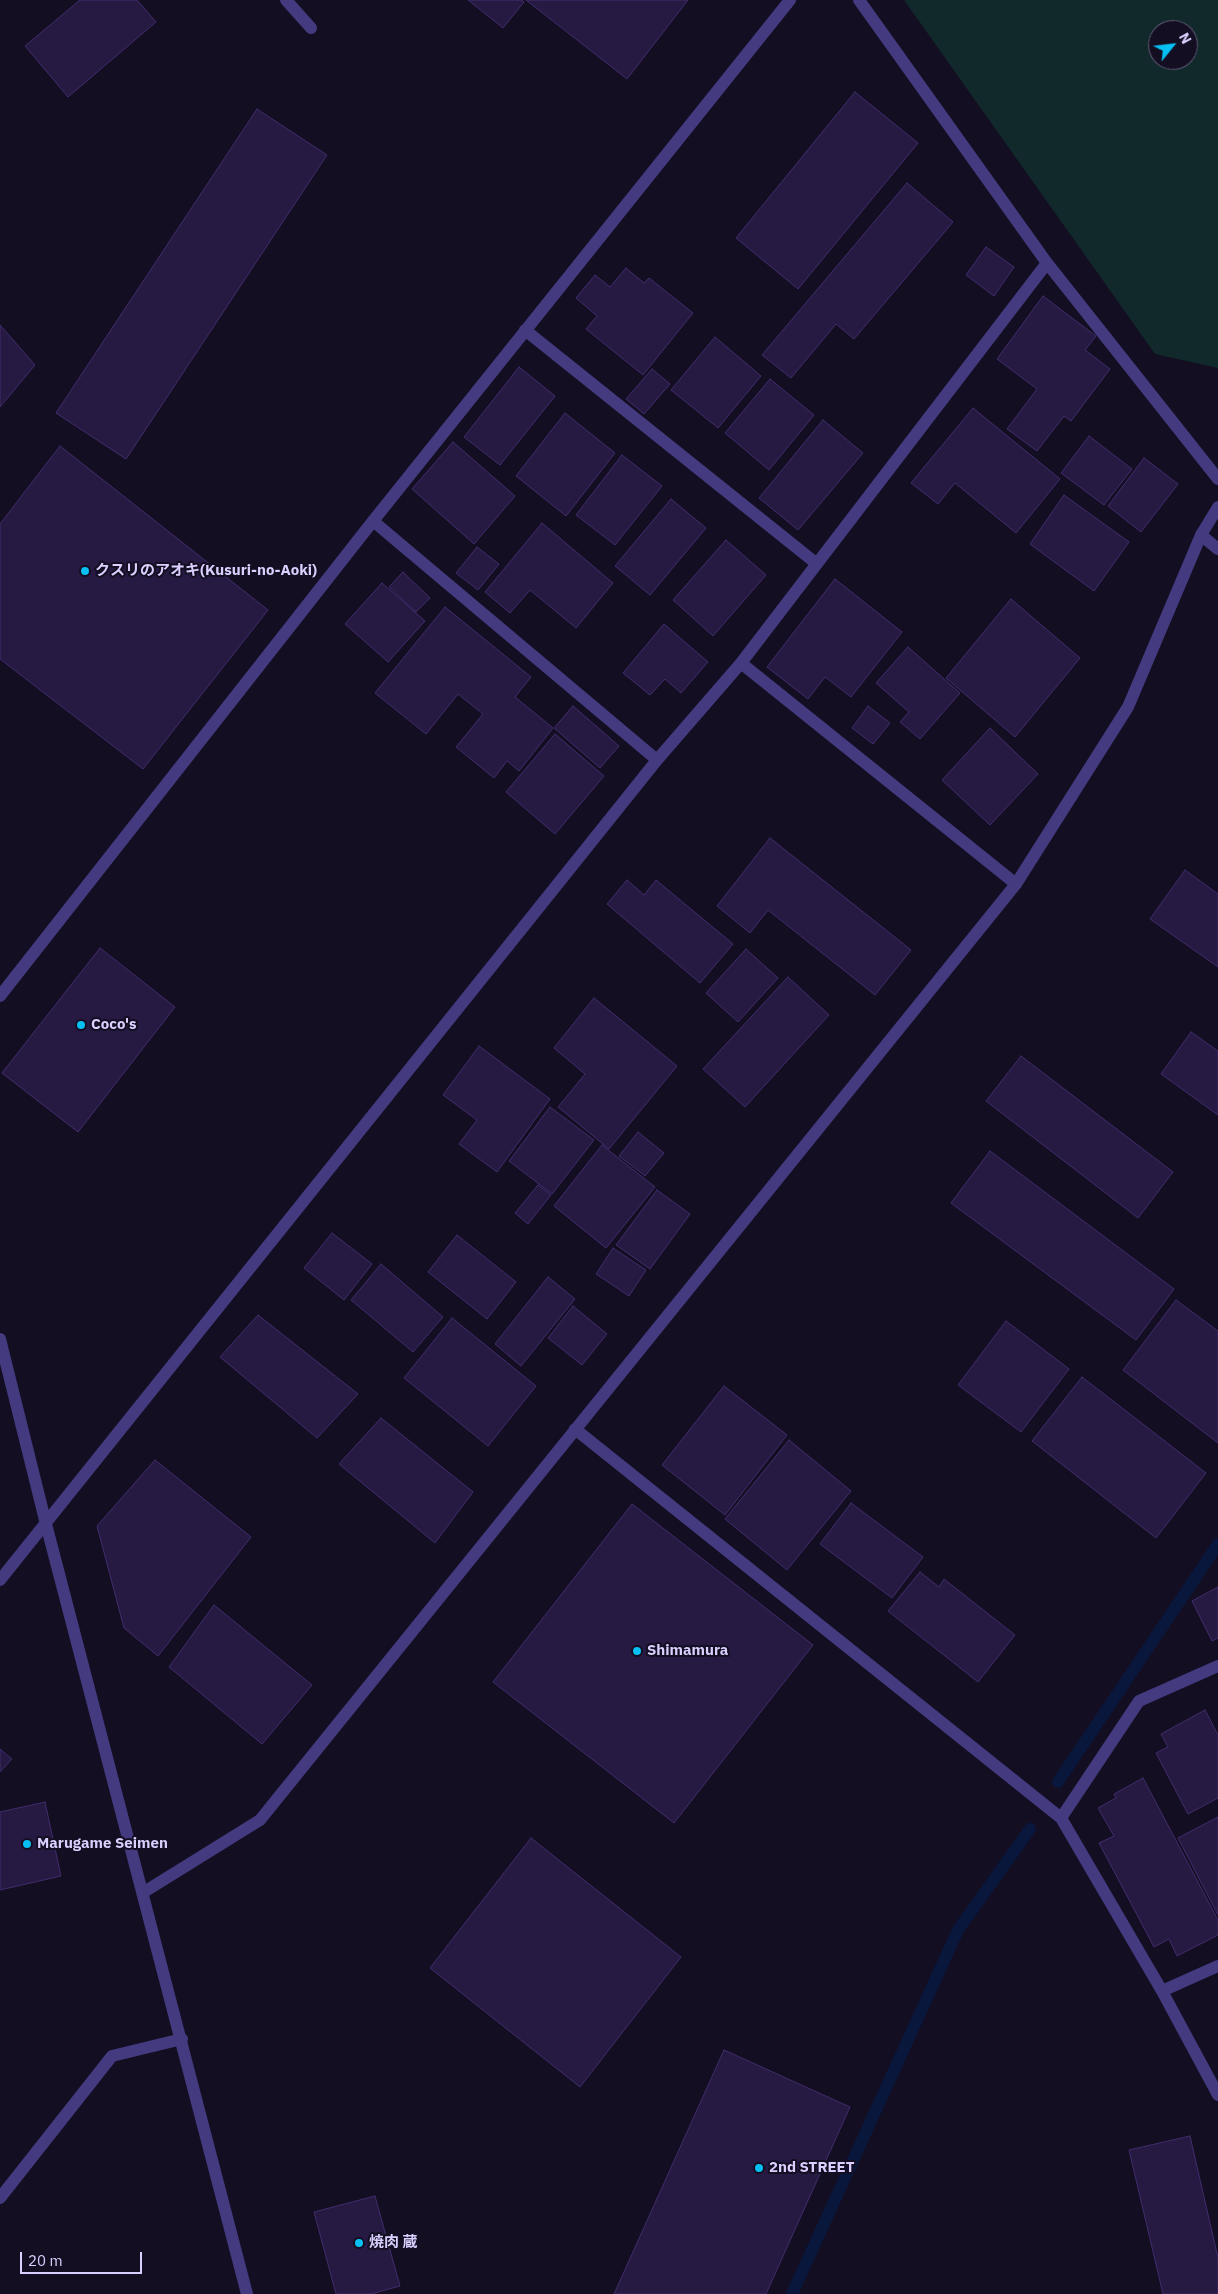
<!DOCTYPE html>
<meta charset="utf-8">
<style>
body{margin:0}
#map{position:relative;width:1218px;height:2294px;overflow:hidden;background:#130e21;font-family:"IBM Plex Sans",sans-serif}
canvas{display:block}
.north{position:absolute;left:1148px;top:20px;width:50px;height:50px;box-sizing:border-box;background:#130e21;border:1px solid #635b79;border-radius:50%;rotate:61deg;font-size:14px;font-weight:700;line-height:20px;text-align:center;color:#dacffe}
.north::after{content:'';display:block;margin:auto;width:18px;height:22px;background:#06c0f3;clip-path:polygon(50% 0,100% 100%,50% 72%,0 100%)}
.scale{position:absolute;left:20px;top:2252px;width:122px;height:22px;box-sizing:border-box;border:2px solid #dacffe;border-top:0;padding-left:6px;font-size:15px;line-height:18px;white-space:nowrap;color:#dacffe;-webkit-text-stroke:4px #130e21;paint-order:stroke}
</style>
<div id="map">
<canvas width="1218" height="2294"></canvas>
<div class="north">N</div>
<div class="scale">20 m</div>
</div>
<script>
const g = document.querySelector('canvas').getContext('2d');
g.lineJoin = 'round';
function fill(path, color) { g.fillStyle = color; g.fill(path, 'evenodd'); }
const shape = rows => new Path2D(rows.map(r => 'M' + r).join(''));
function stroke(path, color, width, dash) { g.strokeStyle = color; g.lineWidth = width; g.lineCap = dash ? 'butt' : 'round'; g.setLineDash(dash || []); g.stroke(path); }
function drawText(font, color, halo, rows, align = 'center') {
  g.font = font + ' "IBM Plex Sans","Noto Sans JP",sans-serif'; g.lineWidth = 4; g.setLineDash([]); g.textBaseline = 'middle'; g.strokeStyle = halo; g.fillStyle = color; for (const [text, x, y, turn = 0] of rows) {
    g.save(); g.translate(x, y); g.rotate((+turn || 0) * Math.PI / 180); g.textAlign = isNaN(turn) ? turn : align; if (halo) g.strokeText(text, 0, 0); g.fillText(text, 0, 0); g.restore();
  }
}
fill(shape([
 [904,0,1218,0,1218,368,1155,354],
 [1158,30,1188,30,1188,60,1158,60]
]), '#11292b');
stroke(shape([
 [1058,1782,1218,1544],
 [792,2294,958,1930,1030,1829]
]), '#0a173d', 12);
const building = shape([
 [80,0,137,0,156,22,68,97,25,46,80,0],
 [468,0,522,0,524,2,503,28,468,0],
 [526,0,688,0,627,79,526,0],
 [855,92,918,143,798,289,736,238,855,92],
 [257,109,327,155,126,459,56,413,257,109],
 [907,183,953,222,854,339,836,324,791,378,762,355,907,183],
 [986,247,1014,267,994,296,966,275,986,247],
 [626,268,644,283,649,278,693,313,643,375,586,329,597,316,576,298,595,275,610,287,626,268],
 [1043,296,1096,336,1085,350,1110,369,1071,421,1064,416,1037,451,1007,429,1037,389,997,359,1043,296],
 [0,325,35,365,0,407,0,325],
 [715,337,761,376,718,428,671,390,715,337],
 [519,367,555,396,500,465,464,437,519,367],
 [652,369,670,384,644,414,626,399,652,369],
 [770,379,814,415,769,470,725,433,770,379],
 [973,408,1060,479,1016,533,955,483,938,504,911,483,973,408],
 [565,413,615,453,566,516,516,476,565,413],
 [823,420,863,453,798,530,759,498,823,420],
 [1089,436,1132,469,1104,505,1061,473,1089,436],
 [453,442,515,496,474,544,412,489,453,442],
 [60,446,268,610,143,769,0,659,0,524,60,446],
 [622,455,662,486,615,545,576,515,622,455],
 [1144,458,1178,484,1141,532,1108,506,1144,458],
 [1064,495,1129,542,1094,591,1030,544,1064,495],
 [671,499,706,528,650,595,615,566,671,499],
 [542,523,613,583,576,628,530,590,510,613,485,592,542,523],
 [726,540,766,575,713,636,673,600,726,540],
 [477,547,499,564,478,590,456,573,477,547],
 [403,572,430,598,416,612,389,587,403,572],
 [835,579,902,632,851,697,825,677,808,699,767,667,835,579],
 [382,583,425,621,388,662,345,624,382,583],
 [1011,599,1080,658,1015,737,946,678,1011,599],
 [445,607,531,677,515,697,553,728,519,771,507,761,494,778,456,747,483,714,458,694,426,734,375,693,445,607],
 [664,624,708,662,681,693,665,679,650,695,623,673,664,624],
 [908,647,960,693,920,739,900,722,909,712,876,683,908,647],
 [573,706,619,746,600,768,554,728,573,706],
 [868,706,890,723,873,744,852,728,868,706],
 [990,728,1038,774,990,825,942,780,990,728],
 [555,734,604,776,555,834,506,792,555,734],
 [770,838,911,950,875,995,768,910,750,933,717,906,770,838],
 [1185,870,1218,894,1218,967,1150,919,1185,870],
 [627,880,644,895,656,880,733,944,700,983,607,904,627,880],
 [100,948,175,1007,78,1132,2,1073,100,948],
 [746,949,778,978,738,1022,706,993,746,949],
 [788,977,829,1015,745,1107,703,1069,788,977],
 [594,998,677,1066,609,1149,558,1107,585,1074,554,1048,594,998],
 [1191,1032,1218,1051,1218,1115,1161,1074,1191,1032],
 [479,1046,550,1099,497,1172,459,1144,477,1120,443,1095,479,1046],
 [1021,1056,1173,1172,1138,1218,986,1101,1021,1056],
 [550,1107,594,1140,552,1194,509,1161,550,1107],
 [638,1132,664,1153,645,1176,619,1156,638,1132],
 [602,1145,655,1187,606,1248,554,1206,602,1145],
 [990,1151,1174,1289,1136,1340,951,1203,990,1151],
 [538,1185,551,1195,528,1224,515,1213,538,1185],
 [657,1190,690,1214,650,1269,616,1245,657,1190],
 [332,1233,372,1264,344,1300,304,1268,332,1233],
 [457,1235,516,1282,487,1319,428,1272,457,1235],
 [613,1248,646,1270,629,1296,596,1274,613,1248],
 [381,1264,443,1317,413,1352,351,1300,381,1264],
 [548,1277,575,1299,521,1366,495,1344,548,1277],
 [1176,1300,1218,1331,1218,1443,1123,1370,1176,1300],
 [573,1306,607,1334,582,1365,548,1338,573,1306],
 [258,1315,358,1394,317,1438,220,1357,258,1315],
 [452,1318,536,1386,488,1446,404,1378,452,1318],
 [1006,1321,1069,1369,1021,1432,958,1385,1006,1321],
 [1082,1377,1206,1473,1156,1538,1032,1441,1082,1377],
 [724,1386,787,1435,725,1515,662,1465,724,1386],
 [381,1418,473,1492,435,1543,339,1464,381,1418],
 [789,1440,851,1491,787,1570,725,1519,789,1440],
 [155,1460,251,1537,158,1656,124,1628,97,1526,155,1460],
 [851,1503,923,1557,892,1598,820,1544,851,1503],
 [632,1504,813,1645,674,1823,493,1682,632,1504],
 [920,1572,939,1587,944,1579,1015,1635,978,1682,888,1611,920,1572],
 [1218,1587,1218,1638,1212,1641,1192,1601,1218,1587],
 [214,1605,312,1685,262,1744,169,1667,214,1605],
 [1205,1710,1218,1735,1218,1798,1188,1814,1156,1753,1168,1747,1161,1734,1205,1710],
 [0,1749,12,1759,0,1772,0,1749],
 [1143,1778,1218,1920,1218,1935,1177,1956,1169,1939,1154,1947,1099,1843,1114,1836,1098,1808,1116,1798,1114,1794,1143,1778],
 [45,1802,61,1876,0,1890,0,1812,45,1802],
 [1218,1817,1218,1915,1178,1838,1218,1817],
 [531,1838,681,1957,580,2087,430,1968,531,1838],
 [724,2050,850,2107,766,2294,614,2294,724,2050],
 [1190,2136,1218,2258,1218,2294,1163,2294,1129,2150,1190,2136],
 [375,2196,400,2286,371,2294,336,2294,314,2212,375,2196]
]);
fill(building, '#271a42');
stroke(building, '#412d6d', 1);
stroke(shape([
 [286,0,311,28],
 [859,0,1047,263,1218,479],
 [525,330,817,564],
 [373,521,657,760],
 [1201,535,1218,549],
 [741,663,1016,884],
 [0,996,373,521,790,0],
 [575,1429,1061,1818,1162,1991,1218,2095],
 [0,1580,657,760,741,663,1047,263],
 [1061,1818,1139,1701,1218,1666],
 [1162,1991,1218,1966],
 [0,2198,112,2056,182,2039]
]), '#443a7f', 12);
stroke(shape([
 [0,1339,46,1524,247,2294],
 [144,1892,260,1820,1016,884,1128,707,1201,535,1218,507]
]), '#443a7f', 12);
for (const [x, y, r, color] of [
 [85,571,5,"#06c0f3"],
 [81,1025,5,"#06c0f3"],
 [637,1651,5,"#06c0f3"],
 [27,1844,5,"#06c0f3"],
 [759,2168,5,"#06c0f3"],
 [359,2243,5,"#06c0f3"]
]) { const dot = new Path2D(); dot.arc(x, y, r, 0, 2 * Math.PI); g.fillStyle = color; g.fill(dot); stroke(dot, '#130e21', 2); }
drawText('bold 15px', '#dacffe', '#130e21', [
 ["クスリのアオキ(Kusuri-no-Aoki)",95,571],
 ["Coco's",91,1025],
 ["Shimamura",647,1651],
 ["Marugame Seimen",37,1844],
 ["2nd STREET",769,2168],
 ["焼肉 蔵",369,2243]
], 'left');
</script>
